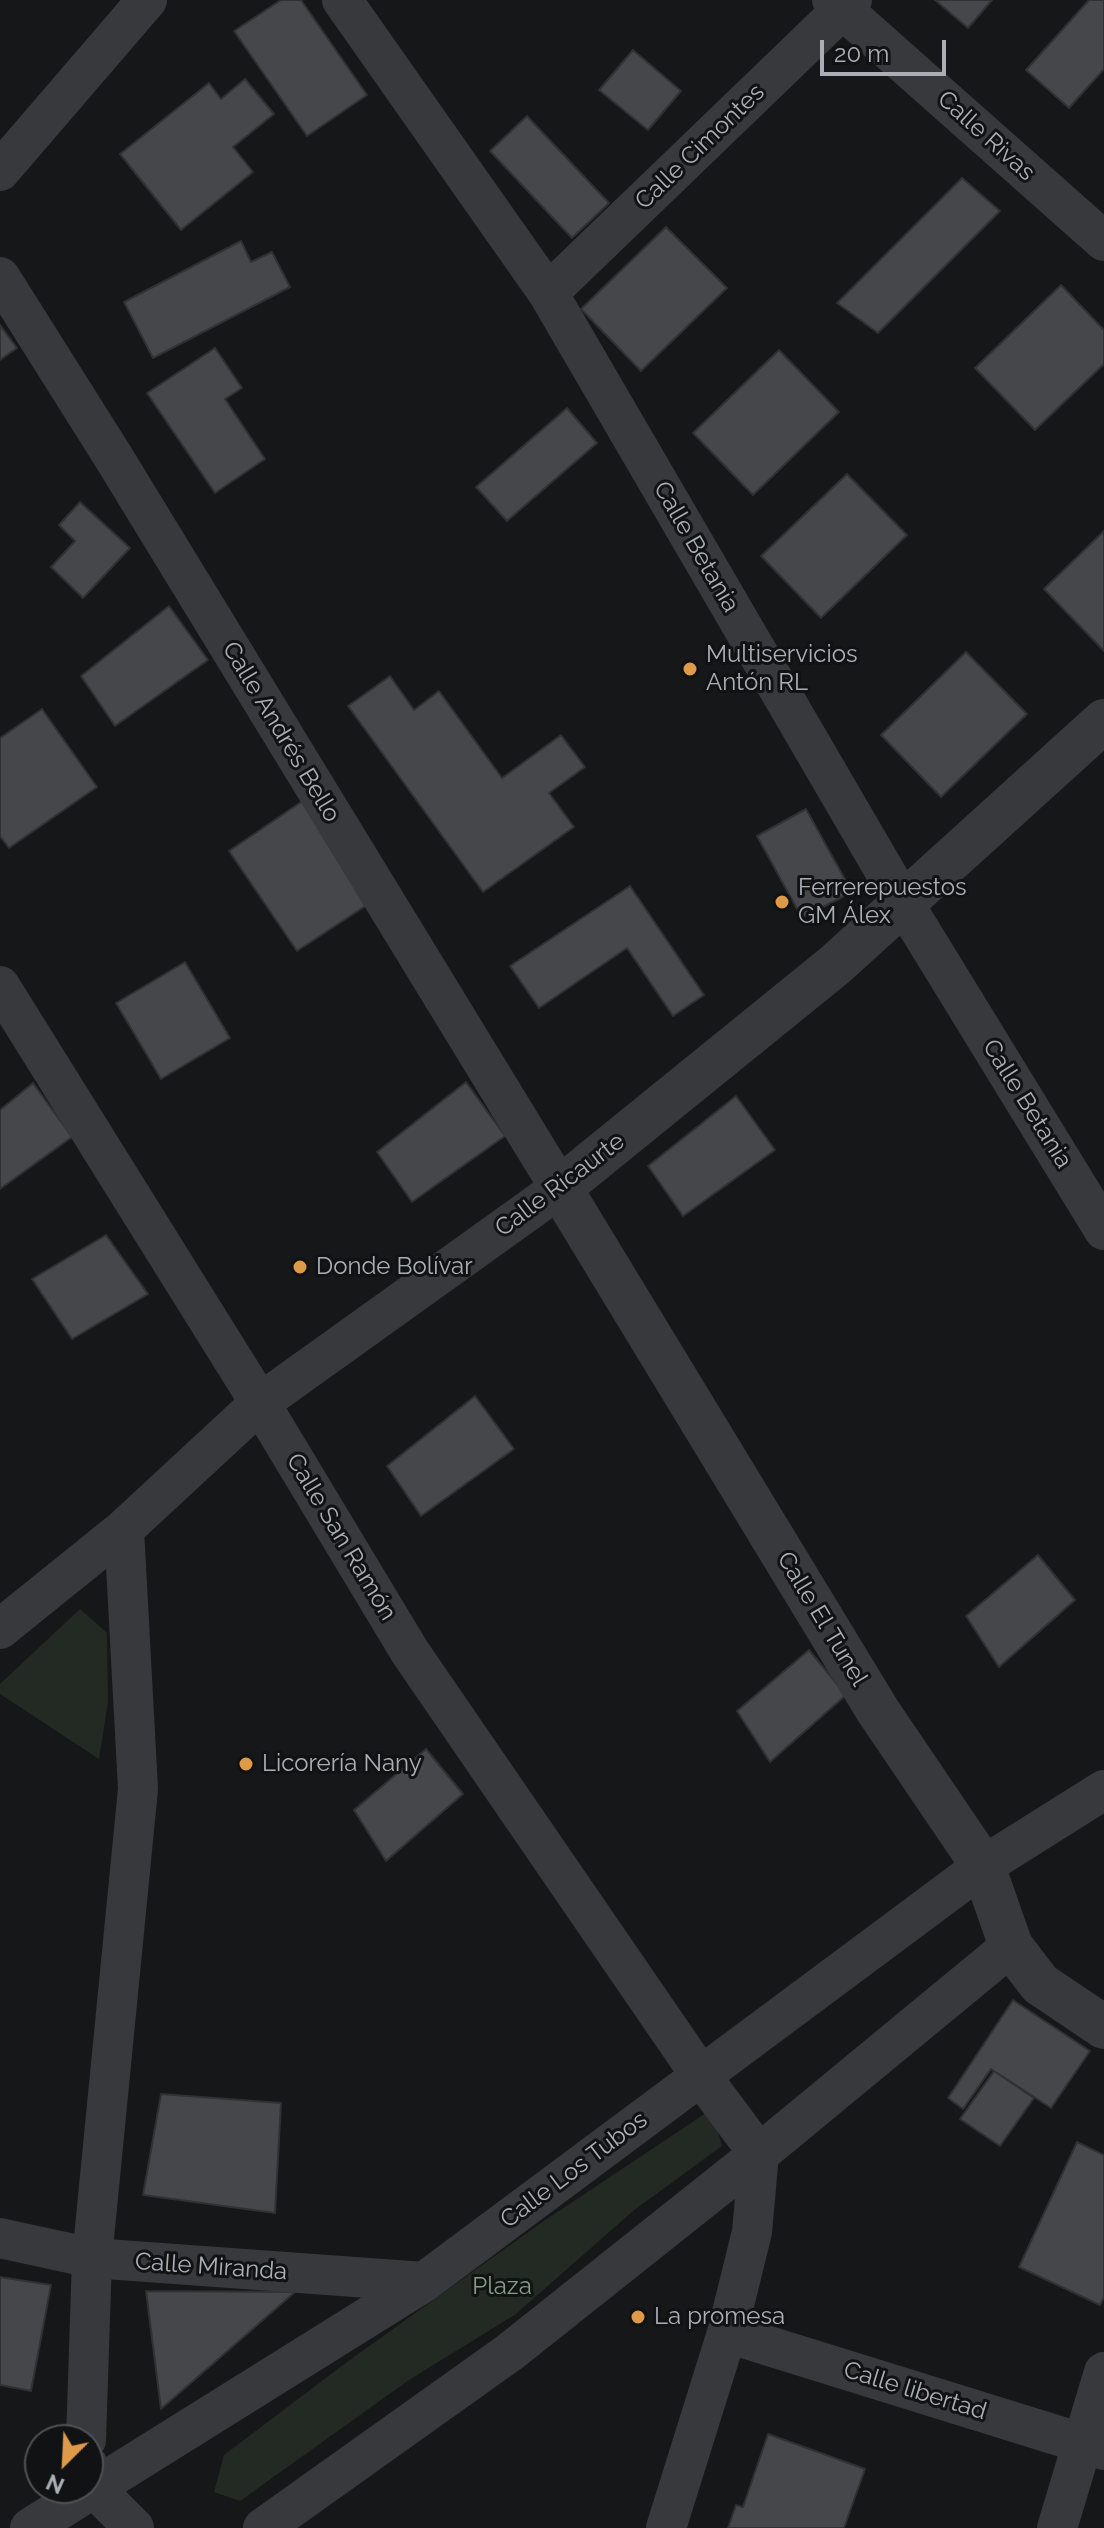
<!DOCTYPE html>
<meta charset="utf-8">
<style>
body{margin:0}
#map{position:relative;width:1104px;height:2528px;overflow:hidden;background:#161718;font-family:Raleway,sans-serif}
canvas{display:block}
.north{position:absolute;left:24px;top:2424px;width:80px;height:80px;box-sizing:border-box;background:#111213;border:2px solid #4e5154;border-radius:50%;rotate:204deg;font-size:22px;font-weight:700;line-height:32px;text-align:center;color:#aaafb6}
.north::after{content:'';display:block;margin:auto;width:28px;height:36px;background:#de9949;clip-path:polygon(50% 0,100% 100%,50% 72%,0 100%)}
.scale{position:absolute;left:820px;top:40px;width:126px;height:36px;box-sizing:border-box;border:4px solid #aaafb6;border-top:0;padding-left:10px;font-size:24px;line-height:28px;white-space:nowrap;color:#aaafb6;-webkit-text-stroke:6px #111213;paint-order:stroke}
</style>
<div id="map">
<canvas width="1104" height="2528"></canvas>
<div class="north">N</div>
<div class="scale">20 m</div>
</div>
<script>
const g = document.querySelector('canvas').getContext('2d');
g.lineJoin = 'round';
function fill(path, color) { g.fillStyle = color; g.fill(path, 'evenodd'); }
const shape = rows => new Path2D(rows.map(r => 'M' + r).join(''));
function stroke(path, color, width, dash) { g.strokeStyle = color; g.lineWidth = width; g.lineCap = dash ? 'butt' : 'round'; g.setLineDash(dash || []); g.stroke(path); }
function drawText(font, color, halo, rows, align = 'center') {
  g.font = font + ' Raleway,sans-serif'; g.lineWidth = 6; g.setLineDash([]); g.textBaseline = 'middle'; g.strokeStyle = halo; g.fillStyle = color; for (const [text, x, y, turn = 0] of rows) {
    g.save(); g.translate(x, y); g.rotate((+turn || 0) * Math.PI / 180); g.textAlign = isNaN(turn) ? turn : align; if (halo) g.strokeText(text, 0, 0); g.fillText(text, 0, 0); g.restore();
  }
}
fill(shape([
 [80,1609,107,1633,108,1702,99,1759,0,1694,0,1684],
 [712,2109,722,2146,633,2211,516,2314,409,2380,240,2501,214,2492,224,2455,347,2362,538,2225]
]), '#232a23');
const building = shape([
 [281,0,301,0,367,95,307,136,234,31,281,0],
 [935,0,992,0,968,28,935,0],
 [1089,0,1104,0,1104,69,1069,108,1026,70,1089,0],
 [633,50,681,91,648,130,599,90,633,50],
 [245,79,274,114,233,147,253,172,181,230,120,154,209,83,221,99,245,79],
 [527,116,609,203,572,238,490,151,527,116],
 [962,178,1000,211,878,333,837,303,962,178],
 [666,227,727,288,641,371,581,309,666,227],
 [241,241,251,262,272,252,290,287,153,358,124,302,241,241],
 [1061,285,1104,330,1104,364,1035,430,975,368,1061,285],
 [0,325,17,348,0,360,0,325],
 [215,348,242,388,225,399,265,459,215,493,147,393,215,348],
 [779,350,839,412,753,495,693,433,779,350],
 [567,408,597,443,507,521,476,487,567,408],
 [847,474,907,535,821,618,761,556,847,474],
 [80,502,130,548,83,598,51,567,75,541,59,525,80,502],
 [1104,531,1104,651,1044,589,1104,531],
 [169,606,208,660,115,726,81,676,169,606],
 [966,652,1027,714,941,797,881,735,966,652],
 [390,676,414,710,439,691,502,778,561,735,585,767,549,793,574,827,483,892,348,706,390,676],
 [42,709,97,787,9,848,0,836,0,738,42,709],
 [304,800,373,901,297,951,229,851,304,800],
 [806,809,852,892,802,918,757,836,806,809],
 [630,886,704,995,673,1016,627,948,539,1008,510,966,630,886],
 [185,962,230,1038,161,1079,116,1003,185,962],
 [466,1082,505,1136,412,1202,377,1152,466,1082],
 [33,1083,72,1137,0,1189,0,1110,33,1083],
 [736,1096,775,1150,683,1216,648,1166,736,1096],
 [106,1235,148,1294,72,1339,32,1279,106,1235],
 [475,1396,514,1449,421,1516,387,1466,475,1396],
 [1038,1555,1075,1600,999,1667,966,1616,1038,1555],
 [809,1650,846,1695,770,1762,737,1711,809,1650],
 [426,1749,463,1794,386,1861,354,1810,426,1749],
 [1013,2000,1090,2051,1051,2108,991,2069,963,2109,948,2098,1013,2000],
 [994,2071,1034,2098,1000,2146,960,2119,994,2071],
 [161,2094,281,2103,275,2213,143,2195,161,2094],
 [1077,2142,1104,2155,1104,2297,1100,2305,1019,2267,1077,2142],
 [0,2277,51,2285,31,2391,0,2385,0,2277],
 [146,2291,295,2292,161,2409,146,2291],
 [768,2434,865,2469,844,2528,728,2528,736,2505,743,2507,768,2434]
]);
fill(building, '#45474a');
stroke(building, '#313134', 2);
stroke(shape([
 [342,0,548,293,904,904,1104,1230],
 [832,0,1104,241],
 [0,171,147,0],
 [0,277,114,458,560,1188,260,1403,124,1529,0,1629],
 [548,293,852,0],
 [0,986,260,1403,410,1652,701,2076,759,2154,752,2232,727,2333,666,2528],
 [0,2238,92,2258,424,2282],
 [727,2333,1104,2450],
 [86,2440,92,2258,138,1789,124,1529],
 [88,2465,94,2488,134,2528],
 [30,2528,424,2282,983,1866,1104,1790],
 [263,2528,510,2352,759,2154,1011,1946],
 [1057,2528,1104,2372]
]), '#38393c', 40);
stroke(shape([
 [1104,721,835,965,560,1188,878,1711,983,1866,1011,1946,1040,1984,1104,2027]
]), '#38393c', 44);
for (const [x, y, r, color] of [
 [690,669,8,"#de9949"],
 [782,902,8,"#de9949"],
 [300,1267,8,"#de9949"],
 [246,1764,8,"#de9949"],
 [638,2317,8,"#de9949"]
]) { const dot = new Path2D(); dot.arc(x, y, r, 0, 2 * Math.PI); g.fillStyle = color; g.fill(dot); stroke(dot, '#111213', 3); }
drawText('24px', '#aaafb6', '#111213', [
 ["Calle Rivas",986,136,42],
 ["Calle Cimontes",700,147,-44],
 ["Calle Betania",696,547,60],
 ["Calle Andrés Bello",281,732,59],
 ["Calle Betania",1027,1104,58],
 ["Calle Ricaurte",560,1185,-37],
 ["Calle San Ramón",341,1537,59],
 ["Calle El Tunel",822,1619,59],
 ["Calle Los Tubos",574,2170,-37],
 ["Calle Miranda",211,2267,4],
 ["Calle libertad",915,2391,17]
]);
drawText('24px', '#aaafb6', '#111213', [
 ["Multiservicios",706,655],
 ["Antón RL",706,683],
 ["Ferrerepuestos",798,888],
 ["GM Álex",798,916],
 ["Donde Bolívar",316,1267],
 ["Licorería Nany",262,1764],
 ["La promesa",654,2317]
], 'left');
drawText('24px', '#859f83', '#111213', [
 ["Plaza",502,2287]
]);
</script>
